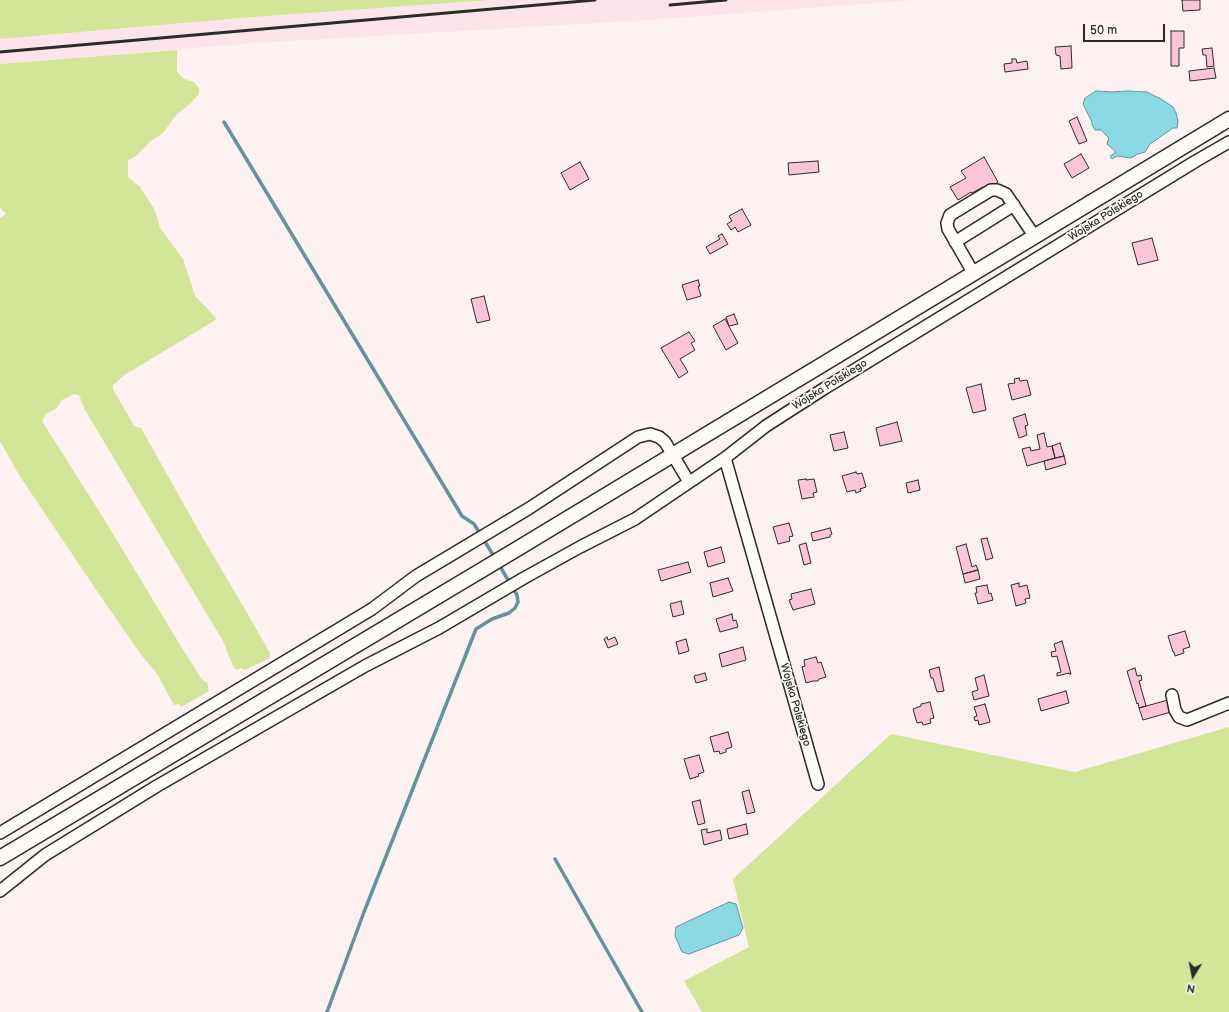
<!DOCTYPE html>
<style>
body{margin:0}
#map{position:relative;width:1229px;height:1012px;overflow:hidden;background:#fdf1f1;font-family:"Balsamiq Sans",sans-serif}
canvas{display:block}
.north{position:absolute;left:1173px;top:956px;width:40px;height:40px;-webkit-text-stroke:3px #fdfcf7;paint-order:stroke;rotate:190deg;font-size:11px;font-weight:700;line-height:16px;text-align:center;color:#2b2b2b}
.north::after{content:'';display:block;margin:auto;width:14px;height:18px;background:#2b2b2b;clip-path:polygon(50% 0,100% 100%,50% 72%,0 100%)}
.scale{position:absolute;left:1083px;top:24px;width:82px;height:18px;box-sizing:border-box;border:2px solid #2b2b2b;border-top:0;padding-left:5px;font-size:12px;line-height:14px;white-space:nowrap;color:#2b2b2b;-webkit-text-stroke:3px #fdfcf7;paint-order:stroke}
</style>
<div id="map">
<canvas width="1229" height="1012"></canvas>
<div class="north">N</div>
<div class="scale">50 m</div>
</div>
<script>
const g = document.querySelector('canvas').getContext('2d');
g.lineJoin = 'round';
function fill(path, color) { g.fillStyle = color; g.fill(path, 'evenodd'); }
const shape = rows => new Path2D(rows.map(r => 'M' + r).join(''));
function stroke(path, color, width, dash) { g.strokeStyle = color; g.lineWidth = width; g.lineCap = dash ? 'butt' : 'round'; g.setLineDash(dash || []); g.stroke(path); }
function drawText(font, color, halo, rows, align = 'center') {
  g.font = font + ' "Balsamiq Sans",sans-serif'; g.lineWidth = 3.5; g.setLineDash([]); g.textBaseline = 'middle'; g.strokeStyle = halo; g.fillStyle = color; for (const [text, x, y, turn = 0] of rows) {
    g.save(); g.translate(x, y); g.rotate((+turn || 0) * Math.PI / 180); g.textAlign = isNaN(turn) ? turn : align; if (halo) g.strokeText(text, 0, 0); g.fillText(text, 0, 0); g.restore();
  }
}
fill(shape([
 [491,0,915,0,649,20,256,43,0,64,0,39,253,17]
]), '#fde4ea');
fill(shape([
 [0,0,491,0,253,17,0,39],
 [177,50,177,72,184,79,194,82,199,88,199,94,191,103,176,115,163,133,150,142,136,156,128,160,128,177,140,187,155,210,160,228,183,259,195,296,217,319,123,376,113,385,113,389,134,426,141,428,200,533,243,606,270,653,270,658,245,670,241,668,236,670,233,666,223,641,85,410,79,395,74,394,62,400,57,408,46,414,42,421,104,519,182,648,201,678,204,681,207,682,209,691,181,707,179,704,174,705,156,672,142,656,99,594,19,475,0,441,0,218,6,214,0,207,0,64],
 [1229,727,1229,1012,702,1012,684,981,749,947,733,879,891,734,1075,772]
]), '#d3e599');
const water = shape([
 [1096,91,1112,92,1128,91,1147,92,1161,99,1173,107,1176,113,1178,121,1177,128,1173,128,1150,144,1145,152,1138,154,1131,158,1117,156,1112,159,1110,156,1115,153,1115,151,1107,144,1109,138,1101,130,1095,130,1092,125,1092,122,1083,104,1085,98,1096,91],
 [729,902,736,904,743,928,739,935,689,954,682,952,675,936,676,927,729,902]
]);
fill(water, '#8adae6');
stroke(water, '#64949b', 1);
stroke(shape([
 [224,122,462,516,474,524,495,558],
 [555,859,642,1012],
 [327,1012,364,912,476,629,492,619,509,613,515,608,518,602,517,595,498,563]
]), '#64949b', 3.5);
const building = shape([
 [1182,0,1200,0,1200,10,1183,11,1182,0],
 [1171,31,1184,31,1184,48,1179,48,1179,66,1171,66,1171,31],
 [1071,46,1072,68,1061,69,1060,56,1056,55,1055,47,1071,46],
 [1212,48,1214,66,1207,67,1206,55,1203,55,1202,49,1212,48],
 [1012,59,1016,59,1017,63,1027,61,1028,69,1005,72,1004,64,1012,63,1012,59],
 [1214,68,1216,78,1190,81,1189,71,1214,68],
 [1077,117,1087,141,1079,144,1069,121,1077,117],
 [1081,154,1089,168,1072,178,1064,164,1081,154],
 [984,157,998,182,985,190,983,187,972,193,971,192,958,200,950,187,966,178,961,171,984,157],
 [818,161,819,172,789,175,788,163,818,161],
 [580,162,589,179,570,190,561,173,580,162],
 [742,209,751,225,738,232,735,227,731,230,727,224,732,221,729,216,742,209],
 [722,234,728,244,710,254,706,247,720,239,718,236,722,234],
 [1152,238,1158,260,1138,265,1132,243,1152,238],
 [698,280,700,286,698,286,701,296,687,300,682,285,698,280],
 [484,296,490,320,477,323,471,299,484,296],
 [734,314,738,324,729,326,726,317,734,314],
 [725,319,738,343,726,350,713,326,725,319],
 [689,332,695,341,691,343,695,350,680,359,688,372,679,378,661,348,689,332],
 [1019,378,1020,381,1027,380,1031,395,1012,400,1008,384,1015,383,1014,379,1019,378],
 [981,384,986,410,973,413,966,388,981,384],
 [1025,414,1028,425,1025,426,1027,435,1019,438,1013,418,1025,414],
 [897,422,902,441,880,446,876,428,897,422],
 [844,432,848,448,834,451,830,435,844,432],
 [1044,433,1047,447,1052,446,1055,458,1027,466,1022,449,1030,447,1031,451,1040,449,1037,435,1044,433],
 [1060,443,1064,456,1055,458,1052,446,1060,443],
 [1064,456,1066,464,1046,470,1044,461,1064,456],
 [856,472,857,474,862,473,866,487,860,489,861,491,856,493,855,490,847,492,842,476,856,472],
 [806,479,806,480,814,479,817,492,813,493,814,497,802,499,798,480,806,479],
 [918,480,920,490,908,493,906,483,918,480],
 [789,523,793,536,789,537,790,541,778,544,773,527,789,523],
 [830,528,832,534,830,535,830,537,813,541,811,533,830,528],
 [987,538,993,558,986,560,981,539,987,538],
 [806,543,811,563,804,565,799,545,806,543],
 [966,544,972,567,976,565,978,570,963,574,956,547,966,544],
 [721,547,725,562,708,567,704,552,721,547],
 [688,562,691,572,661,581,658,570,688,562],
 [978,570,980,579,965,583,963,574,978,570],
 [728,578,733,591,713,597,710,583,728,578],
 [1019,583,1019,587,1027,585,1030,598,1025,599,1026,603,1016,606,1011,585,1019,583],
 [987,585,989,594,991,593,993,600,978,604,975,593,977,593,976,587,987,585],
 [811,589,815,604,793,610,789,600,792,599,791,594,811,589],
 [681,601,684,614,673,617,670,604,681,601],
 [732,614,733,621,736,620,738,627,720,632,716,619,732,614],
 [1185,631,1190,647,1183,649,1184,653,1175,656,1174,652,1173,652,1168,636,1185,631],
 [607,637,608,640,615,637,618,644,608,648,604,639,607,637],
 [686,639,689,651,679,654,676,642,686,639],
 [1062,641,1071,674,1069,674,1069,673,1057,676,1057,673,1061,672,1057,656,1052,657,1051,652,1056,651,1054,644,1062,641],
 [743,647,746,660,722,667,719,654,743,647],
 [816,657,818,663,821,662,826,677,819,679,818,681,813,681,806,683,802,667,805,666,804,660,816,657],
 [939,667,944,691,937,692,933,678,931,678,929,670,939,667],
 [1135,668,1137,676,1141,675,1142,680,1139,681,1146,706,1139,708,1138,703,1137,704,1127,671,1135,668],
 [705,673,707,680,696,683,694,676,705,673],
 [984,675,989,696,974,700,972,692,978,690,975,678,984,675],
 [1066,691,1069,703,1041,711,1038,699,1066,691],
 [1168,700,1171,712,1143,720,1139,708,1168,700],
 [930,702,934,718,930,719,931,723,923,725,922,722,917,723,913,709,921,706,921,704,930,702],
 [985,704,990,722,979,725,978,720,975,721,974,717,977,716,974,707,985,704],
 [728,732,732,747,726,749,726,752,720,754,719,751,714,752,710,737,728,732],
 [699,755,704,772,698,774,699,776,690,779,684,759,699,755],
 [749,790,755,812,747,814,742,792,749,790],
 [700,800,705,823,698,825,692,802,700,800],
 [746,824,748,834,729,839,727,829,746,824],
 [707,829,707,833,720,830,722,840,704,845,701,830,707,829]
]);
fill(building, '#fcc4d9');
stroke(building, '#2b2b2b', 1);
const minor = shape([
 [955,242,1014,205],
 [974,274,948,229,947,223,950,215,991,190,997,190,1006,194,1035,237],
 [725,458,818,784],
 [1172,695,1175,710,1179,717,1187,720,1229,703],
 [0,833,372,609,416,576,528,509,638,437,650,434,659,437,665,442,689,482],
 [0,891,45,855,157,786,365,666,439,628,524,578,580,547,635,519,725,458,766,426,825,388,1196,161,1229,142]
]);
const major = shape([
 [0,858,512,552,1229,119]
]);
stroke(minor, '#2b2b2b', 14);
stroke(major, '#2b2b2b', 17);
stroke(minor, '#fdfcf7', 11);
stroke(major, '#fdfcf7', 14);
stroke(shape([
 [670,5,726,0],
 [0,52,595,0]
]), '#2b2b2b', 3);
drawText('11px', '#2b2b2b', '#fdfcf7', [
 ["Wojska Polskiego",1106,216,-32],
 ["Wojska Polskiego",830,385,-32],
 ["Wojska Polskiego",795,705,74]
]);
</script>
